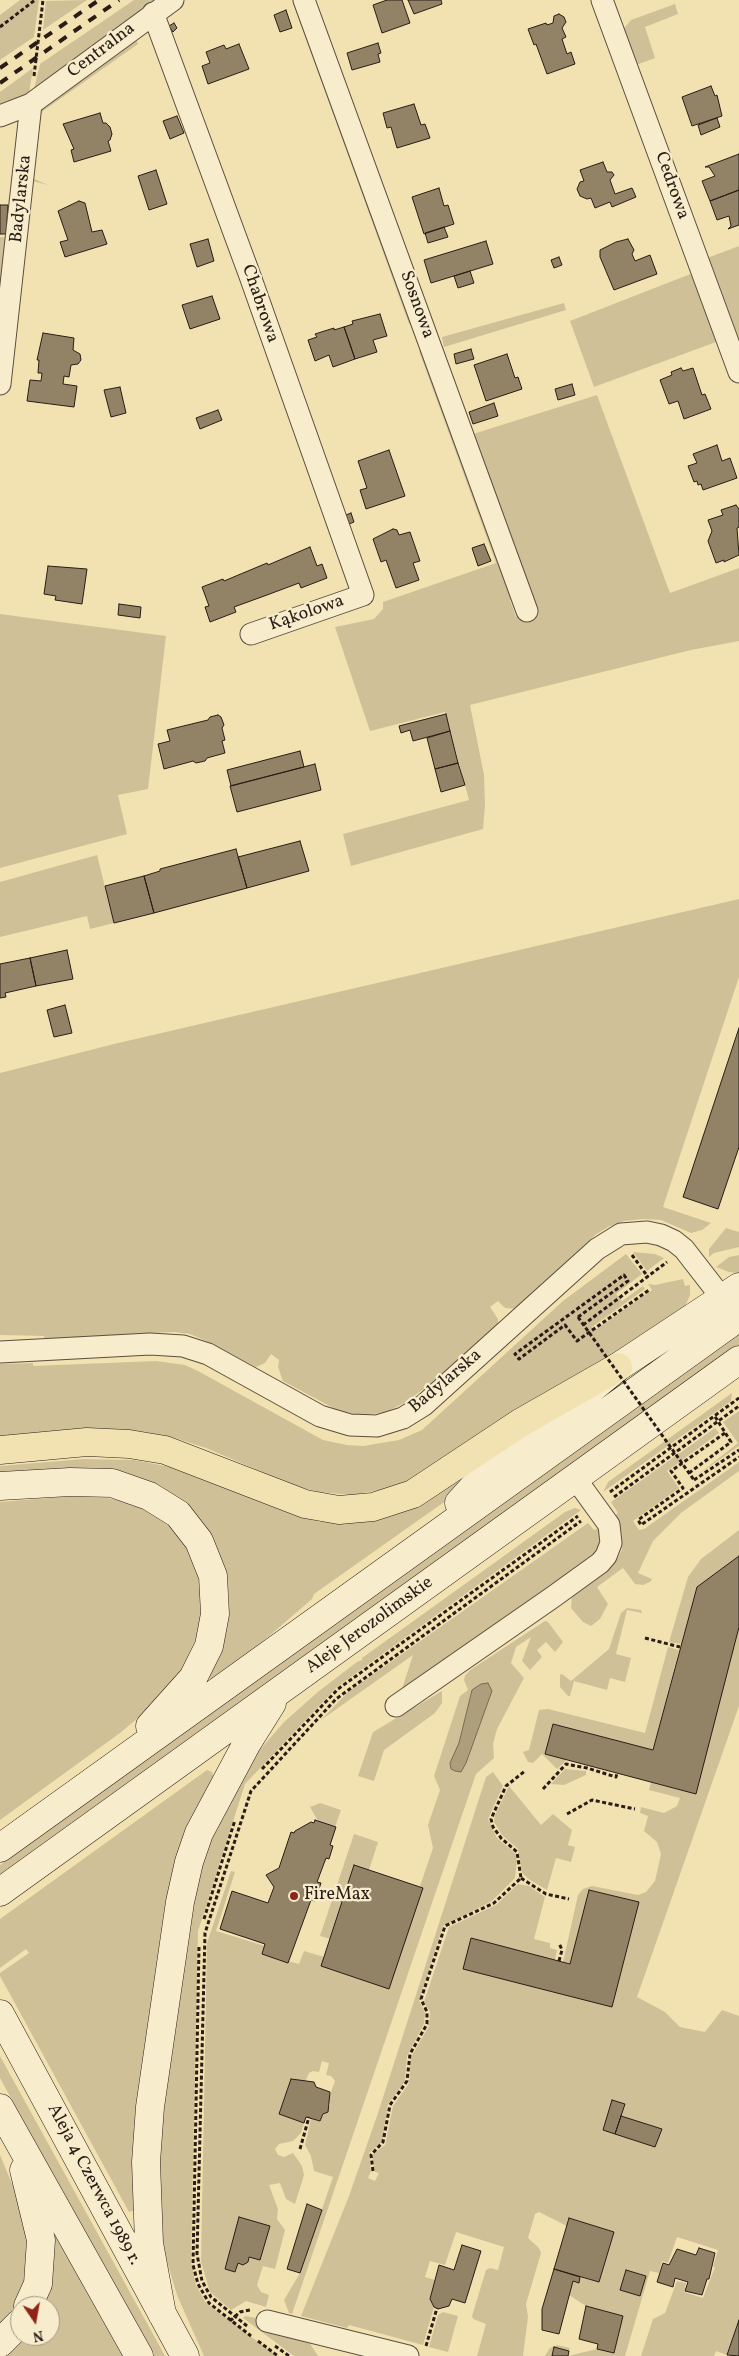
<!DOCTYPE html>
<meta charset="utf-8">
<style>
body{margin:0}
#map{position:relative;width:739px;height:2356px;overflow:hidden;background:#f2e2b1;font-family:Vollkorn,serif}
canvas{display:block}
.north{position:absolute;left:10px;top:2296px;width:50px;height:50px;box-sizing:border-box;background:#f7eccc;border:1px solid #a59983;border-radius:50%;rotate:168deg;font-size:14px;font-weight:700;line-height:20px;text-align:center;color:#291c16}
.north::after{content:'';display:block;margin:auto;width:18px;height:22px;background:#8f2418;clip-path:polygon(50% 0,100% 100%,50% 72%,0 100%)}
</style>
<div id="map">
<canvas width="739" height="2356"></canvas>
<div class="north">N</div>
</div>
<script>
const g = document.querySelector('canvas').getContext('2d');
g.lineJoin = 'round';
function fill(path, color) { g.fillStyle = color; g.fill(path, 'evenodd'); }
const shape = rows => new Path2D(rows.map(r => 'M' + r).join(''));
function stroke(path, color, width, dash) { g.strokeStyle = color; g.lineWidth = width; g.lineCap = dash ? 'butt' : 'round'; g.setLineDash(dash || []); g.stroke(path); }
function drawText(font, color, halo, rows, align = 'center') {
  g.font = font + ' Vollkorn,serif'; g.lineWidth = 4.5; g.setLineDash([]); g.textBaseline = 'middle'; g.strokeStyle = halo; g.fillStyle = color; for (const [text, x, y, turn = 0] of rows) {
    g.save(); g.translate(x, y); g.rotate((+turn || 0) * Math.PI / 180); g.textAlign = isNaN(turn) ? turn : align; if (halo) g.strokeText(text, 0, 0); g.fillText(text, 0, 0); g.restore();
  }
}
fill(shape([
 [20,0,39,0,34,37,0,60,0,15],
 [87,0,43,30,46,1],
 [134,0,163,0,34,89,40,64],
 [292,0,296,0,414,323,409,324],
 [675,4,678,14,645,27,655,58,636,65,621,32,631,20],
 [134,34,138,44,43,111,40,117,32,178,48,185,29,180,39,113,46,103],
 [33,68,29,93,0,106,0,92],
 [0,237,9,238,0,312],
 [739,246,739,348,707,258],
 [693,273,716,342,594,387,570,321],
 [564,303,566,310,444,347,442,337],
 [424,349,515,598,510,600,516,617,534,611,470,435,597,395,670,593,739,568,739,641,691,650,470,705,484,775,485,805,483,829,351,866,343,834,469,800,445,712,370,731,335,627,374,619,383,609,383,602,496,563,419,351],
 [0,614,166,636,148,789,118,795,127,834,0,868],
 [97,855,114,923,90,929,87,916,0,937,0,882],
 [739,899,739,977,663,1207,711,1223,702,1230,691,1233,661,1220,644,1219,624,1221,608,1227,595,1235,519,1309,505,1308,498,1301,490,1307,498,1319,498,1325,429,1385,406,1402,386,1412,373,1414,359,1415,337,1410,283,1381,278,1367,279,1360,271,1354,265,1363,256,1367,213,1344,190,1334,174,1332,128,1334,45,1342,44,1336,0,1335,0,1073,114,1044],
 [726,1228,739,1232,739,1247,714,1253,709,1257,709,1249],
 [633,1252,655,1254,664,1258,647,1271],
 [626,1254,642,1274,616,1294,622,1301,643,1286,645,1289,592,1327,594,1331,652,1290,648,1284,655,1285,683,1279,685,1286,690,1285,690,1295,683,1311,419,1477,396,1487,352,1495,320,1492,295,1486,206,1448,172,1437,145,1432,110,1429,0,1436,0,1364,33,1363,33,1366,156,1361,185,1365,198,1371,323,1440,347,1445,363,1446,399,1440,422,1430,563,1301],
 [739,1255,739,1273,729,1272,716,1267,729,1257],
 [739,1332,739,1346,0,1875,0,1865],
 [732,1393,731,1401,603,1492,608,1482],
 [739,1411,739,1446,696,1476,738,1443,723,1422],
 [537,1422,447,1500,314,1594,312,1599,239,1662,211,1680,207,1675,223,1642,228,1622,229,1599,227,1577,217,1548,204,1526,175,1498,0,1478,0,1466,83,1459,134,1460,181,1469,298,1516,320,1522,365,1521,388,1517,411,1508],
 [715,1428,719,1433,667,1471,679,1488,633,1521,639,1530,644,1529,739,1462,739,1471,681,1513,653,1541,638,1573,652,1579,650,1582,643,1585,635,1584,623,1568,597,1587,608,1604,600,1619,591,1626,583,1622,571,1608,572,1595,616,1561,622,1550,622,1536,613,1517,618,1513,611,1502],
 [73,1496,107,1498,134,1504,153,1513,172,1528,186,1542,202,1582,204,1607,200,1630,179,1674,144,1713,120,1733,0,1820,0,1502],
 [575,1508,581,1510,337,1687,245,1784,198,1931,191,2263,196,2285,206,2303,277,2356,204,2356,177,2295,166,2258,162,2240,158,2148,190,1910,210,1836,252,1759,284,1722,319,1691,357,1662,362,1660,362,1658,565,1512],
 [588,1523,594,1530,598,1528,600,1533,599,1545,593,1556,401,1692,413,1655,321,1720,348,1692],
 [739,1530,739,1556,697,1587,681,1644,669,1642,688,1577,701,1559],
 [627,1608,641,1610,642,1613,627,1610,616,1654,631,1658,625,1682,610,1678,607,1690,574,1681,570,1696,568,1696,560,1687,560,1675,562,1674,571,1681,609,1649,621,1613],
 [545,1621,548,1622,563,1642,555,1652,546,1642,537,1650,542,1657,530,1670,522,1661,531,1637,516,1647,511,1663,524,1678,497,1729,493,1744,494,1758,476,1774,292,2314,289,2313,284,2300,300,2273,333,2177,314,2171,311,2156,305,2145,311,2119,320,2121,330,2105,328,2100,335,2081,331,2076,326,2075,329,2063,322,2061,319,2072,313,2071,309,2073,306,2080,302,2082,291,2079,279,2114,304,2123,301,2133,293,2141,279,2144,275,2149,278,2155,284,2157,293,2153,302,2166,304,2175,295,2204,286,2199,280,2183,269,2185,278,2209,277,2219,285,2230,275,2269,263,2266,257,2285,261,2292,269,2295,266,2307,246,2301,231,2310,210,2292,201,2262,207,1943,231,1871,235,1872,216,1931,265,1946,262,1954,299,1964,304,1951,324,1957,423,1888,420,1886,433,1848,428,1825,440,1790,434,1776,460,1696,468,1690,464,1680,465,1676,470,1670],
 [739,1627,739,1706,637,1997,665,2012,680,2027,705,2032,722,2010,739,2016,739,2320,727,2355,716,2351,714,2356,641,2356,653,2319,665,2313,677,2281,686,2283,684,2292,703,2298,715,2267,713,2267,718,2250,677,2237,668,2263,662,2261,659,2273,650,2271,625,2356,568,2356,597,2349,614,2353,623,2316,586,2306,569,2295,573,2281,579,2283,580,2277,599,2282,614,2232,570,2218,567,2226,539,2212,535,2214,528,2238,539,2248,541,2253,526,2304,528,2317,523,2356,477,2356,486,2324,473,2319,472,2316,486,2270,490,2268,498,2270,504,2247,456,2232,445,2265,430,2261,425,2277,435,2280,430,2299,434,2307,423,2345,349,2325,347,2328,301,2316,349,2196,378,2113,486,1777,493,1772,503,1786,488,1819,497,1838,515,1853,517,1860,515,1878,492,1901,443,1926,419,2000,425,2013,424,2024,407,2056,405,2081,388,2104,382,2142,369,2153,371,2171,368,2178,375,2181,379,2173,375,2172,372,2155,385,2145,393,2106,409,2083,411,2057,429,2026,430,2012,424,2002,449,1927,496,1905,518,1884,529,1886,545,1897,534,1939,550,1943,550,1948,557,1950,555,1960,471,1939,612,2006,639,1902,589,1890,570,1964,563,1962,578,1895,583,1889,592,1886,638,1895,646,1892,655,1881,661,1854,657,1842,644,1831,648,1816,640,1813,641,1807,664,1813,677,1806,680,1798,649,1790,651,1782,696,1794],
 [626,2270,645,2276,639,2296,620,2290],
 [668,1647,679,1650,653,1750,554,1724,567,1760,557,1769,542,1754,533,1763,528,1762,523,1752,529,1750,539,1710,548,1709,645,1733],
 [442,1691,442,1703,435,1713,384,1750,374,1781,358,1776,373,1732],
 [565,1769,586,1771,586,1775,564,1785,551,1784],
 [207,1770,212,1772,214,1778,135,2210,129,2212,0,1976,0,1973,29,1953,26,1949,0,1968,0,1919],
 [509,1786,541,1825,553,1814,572,1830,568,1845,575,1847,571,1862,556,1858,547,1890,530,1880,522,1873,518,1849,502,1835,494,1822,495,1815],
 [320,1803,341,1810,335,1827,318,1821,310,1807],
 [354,1834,378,1842,369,1870,354,1865,330,1939,320,1936],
 [0,2056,165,2356,152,2356,0,2078],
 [0,2155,20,2203,29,2246,28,2272,21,2295,10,2316,0,2329],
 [58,2235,126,2356,7,2356,26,2336,50,2336,50,2306,44,2306,50,2285,54,2237],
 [443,2312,458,2316,448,2352,429,2347,438,2315],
 [245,2316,262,2319,309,2342,318,2356,294,2356,243,2318],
 [557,2345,570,2348,569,2351,554,2347,552,2356,545,2356,550,2348]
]), '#d0c097');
const water = shape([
 [488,1683,492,1691,466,1763,461,1772,455,1771,451,1769,450,1763,459,1743,472,1690,481,1684,488,1683]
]);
fill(water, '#ae9f7c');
stroke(water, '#796b53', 1);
const building = shape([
 [387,0,402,0,410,23,382,33,373,5,387,0],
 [408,0,441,0,442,4,414,14,408,0],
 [286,10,292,28,280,32,274,15,286,10],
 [559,14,564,17,566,22,562,28,566,37,562,39,567,54,571,52,575,64,547,74,536,44,534,45,528,29,546,23,547,25,553,23,554,16,559,14],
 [174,23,177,28,173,32,169,26,174,23],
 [378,43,381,53,378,54,380,62,352,70,347,53,378,43],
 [239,44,249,69,208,84,202,66,210,63,206,52,224,45,226,49,239,44],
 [711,86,715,96,717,95,722,116,692,126,682,97,711,86],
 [414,104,421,125,425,124,430,138,397,148,391,127,387,128,383,113,414,104],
 [100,113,103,123,106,123,110,127,112,134,110,140,108,141,111,151,74,162,71,150,74,149,63,124,100,113],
 [177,116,184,133,170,139,163,121,177,116],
 [717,118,720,127,701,135,698,125,717,118],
 [739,154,739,190,710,201,702,181,715,176,709,167,705,167,739,154],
 [603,162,607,172,612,172,614,175,610,180,615,194,632,188,636,197,612,207,610,202,595,208,591,198,587,199,580,196,577,189,580,182,584,181,580,170,603,162],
 [156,170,167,204,149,210,138,176,156,170],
 [439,188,444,206,448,205,454,224,424,234,412,197,439,188],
 [739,190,739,225,728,229,731,226,729,216,717,220,710,201,739,190],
 [79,201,85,203,92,232,102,230,107,244,65,257,60,242,68,240,58,211,79,201],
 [0,205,8,205,6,234,0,234,0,205],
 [444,227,448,237,428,243,425,233,444,227],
 [208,239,214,261,197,267,190,244,208,239],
 [628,239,634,250,632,254,635,261,650,255,657,274,614,290,600,257,600,250,616,242,628,239],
 [486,241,493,264,431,283,424,260,486,241],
 [559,257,562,265,554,268,551,260,559,257],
 [470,271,474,283,458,288,454,276,470,271],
 [212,296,220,319,190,329,182,305,212,296],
 [380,314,387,336,373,340,377,352,355,359,344,327,353,324,352,321,380,314],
 [344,327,355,359,333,367,329,355,315,361,308,340,317,337,315,334,334,328,334,330,344,327],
 [43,333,74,338,73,350,80,354,81,360,78,364,71,365,69,377,64,376,63,384,77,386,74,407,27,401,30,380,41,381,42,373,38,373,39,360,37,360,43,333],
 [471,349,474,359,456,364,454,354,471,349],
 [507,354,515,378,518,377,522,389,486,401,474,365,507,354],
 [681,368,683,371,693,368,702,395,705,394,711,409,684,419,678,401,669,404,660,380,672,375,671,372,681,368],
 [572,384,575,395,558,400,555,389,572,384],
 [120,387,126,413,111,417,104,390,120,387],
 [494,403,498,416,473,424,469,412,494,403],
 [218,410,222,420,200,429,196,418,218,410],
 [717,445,722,461,730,458,737,478,703,490,701,484,698,485,697,481,694,482,688,466,697,463,693,454,717,445],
 [389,450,405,496,366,509,360,490,367,488,358,461,389,450],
 [736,505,739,509,739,527,737,528,739,555,724,562,724,560,716,563,708,541,712,531,708,520,723,515,721,510,736,505],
 [351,513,354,522,349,524,346,515,351,513],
 [393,529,397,530,399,535,410,532,420,561,413,563,419,580,396,588,386,560,381,562,373,539,393,529],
 [484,544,491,561,478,566,472,548,484,544],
 [310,547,317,566,322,564,327,578,301,588,299,583,267,595,234,607,236,612,210,622,205,607,209,606,202,587,223,579,224,581,267,563,268,565,310,547],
 [48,566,87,569,82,604,55,600,56,596,44,594,48,566],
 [119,604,141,607,140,618,118,615,119,604],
 [446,714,450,731,413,741,410,730,401,733,399,726,446,714],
 [218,715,221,717,224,725,222,728,225,740,222,741,225,753,207,758,205,761,196,763,193,761,164,769,158,744,170,741,167,730,208,720,210,717,218,715],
 [450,731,458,763,435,769,427,738,450,731],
 [300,751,304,767,231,786,227,770,300,751],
 [458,763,465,785,441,792,435,769,458,763],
 [315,764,321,790,237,812,230,786,315,764],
 [300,841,309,871,247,888,238,857,300,841],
 [236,849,247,888,154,913,144,876,160,871,160,869,236,849],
 [144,876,154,913,114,923,105,886,144,876],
 [67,950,73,979,36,986,30,958,67,950],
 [30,958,36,986,5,993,6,997,0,998,0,964,30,958],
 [65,1005,72,1033,54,1037,47,1010,65,1005],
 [739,1028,739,1147,718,1209,683,1197,739,1028],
 [739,1556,739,1627,696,1794,545,1754,553,1724,653,1750,697,1587,739,1556],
 [315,1820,336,1827,330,1845,333,1846,329,1859,326,1858,317,1882,321,1883,315,1901,311,1900,288,1963,262,1954,265,1944,220,1929,232,1891,268,1903,274,1887,266,1875,279,1868,291,1832,294,1833,295,1831,311,1822,314,1823,315,1820],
 [354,1865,423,1888,389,1989,321,1966,354,1865],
 [589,1890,639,1902,612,2007,463,1969,471,1938,570,1964,589,1890],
 [291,2079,314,2082,316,2087,330,2092,328,2112,323,2114,320,2121,306,2117,304,2123,279,2114,291,2079],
 [612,2100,625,2104,615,2134,603,2130,612,2100],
 [621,2116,662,2129,655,2147,615,2134,621,2116],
 [307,2204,322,2210,300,2273,287,2269,307,2204],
 [239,2217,270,2226,260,2260,249,2257,248,2262,243,2265,238,2263,235,2272,225,2269,239,2217],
 [569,2218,614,2232,599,2282,554,2269,569,2218],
 [462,2245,481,2251,465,2303,452,2299,449,2306,438,2309,434,2307,430,2299,439,2265,454,2270,462,2245],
 [699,2248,715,2253,709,2279,707,2279,702,2295,685,2291,688,2282,675,2278,673,2287,657,2282,663,2263,669,2265,677,2249,696,2255,699,2248],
 [554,2269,580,2277,579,2283,573,2281,559,2334,542,2330,542,2309,554,2269],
 [626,2270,646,2276,640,2296,620,2290,626,2270],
 [586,2306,623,2316,614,2353,597,2349,598,2344,579,2339,586,2306],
 [739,2320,739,2356,728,2355,727,2355,739,2320],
 [554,2347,569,2351,568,2356,552,2356,554,2347]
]);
fill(building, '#928367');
stroke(building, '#291c16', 1);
const minor = shape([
 [304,0,527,611],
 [602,0,739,372],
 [153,13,250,276,363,595,251,634],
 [0,116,31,104,173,0],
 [0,384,31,104],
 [0,1352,150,1344,183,1346,208,1354,320,1416,350,1425,377,1426,403,1418,424,1405,597,1249,621,1234,647,1232,661,1235,674,1241,684,1249,722,1298],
 [396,1706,553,1597,600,1563,606,1556,611,1543,609,1525,575,1478],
 [267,2321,408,2356]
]);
const secondary = shape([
 [0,1486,70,1482,112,1483,149,1496,178,1514,199,1541,213,1576,215,1614,209,1646,193,1678,150,1726],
 [459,1503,478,1482,618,1367,739,1287],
 [0,1848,739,1317],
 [0,1892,739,1360],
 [0,2014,185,2356],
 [0,2108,139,2356],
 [24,2170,41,2240,38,2284,28,2306],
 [162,2314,149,2243,146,2162,150,2107,180,1902,189,1862,199,1833,247,1743,272,1703],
 [0,2343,20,2323]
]);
const primary = shape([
 [0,1450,87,1442,129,1444,165,1450,305,1504,339,1510,373,1507,413,1494,520,1423,618,1367]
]);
stroke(minor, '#5b4e3d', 23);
stroke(secondary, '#291c16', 29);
stroke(primary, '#291c16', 29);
stroke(shape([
 [0,27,35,0],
 [34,76,43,0],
 [632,1255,648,1277],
 [578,1317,628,1281,624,1275,515,1354,519,1359,565,1325,577,1341,649,1290],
 [583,1325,667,1262],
 [725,1433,671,1471,683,1488,638,1520,641,1525,739,1457],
 [689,1473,731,1442,714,1415],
 [694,1480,739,1450],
 [610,1492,739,1398],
 [614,1497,739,1406],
 [645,1638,680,1647],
 [262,1769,338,1689,578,1516],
 [543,1789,566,1764,587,1768,616,1777,617,1773],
 [567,1814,592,1800,635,1809],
 [521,1878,546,1894,569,1899],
 [204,1919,235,1820],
 [199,1947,193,2265,198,2284,209,2303,251,2336],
 [559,1961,562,1950,559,1943],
 [300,2149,309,2117],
 [373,2171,371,2155,383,2142,390,2105,407,2081,410,2054,427,2024,427,2012,421,1999,445,1926,494,1903,521,1878,517,1852,501,1838,493,1827,491,1819,506,1786,525,1771],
 [230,2321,240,2312,250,2310],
 [247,2326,211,2297,202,2281,197,2254,205,1933,251,1791,336,1699,581,1521],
 [258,2341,278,2356],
 [275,2346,289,2356],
 [426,2346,437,2308]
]), '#291c16', 3, [4, 2.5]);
stroke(minor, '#f7eccc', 21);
stroke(secondary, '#f7eccc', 28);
stroke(primary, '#f2e2b1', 28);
stroke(shape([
 [0,68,99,0],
 [0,83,119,0]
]), '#291c16', 4, [9, 9]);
stroke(shape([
 [578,1317,694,1480]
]), '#291c16', 3, [4, 2.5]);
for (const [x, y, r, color] of [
 [294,1896,5,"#8f2418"]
]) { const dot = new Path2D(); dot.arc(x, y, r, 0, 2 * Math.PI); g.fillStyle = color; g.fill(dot); stroke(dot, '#f7eccc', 2); }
drawText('18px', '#291c16', '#f7eccc', [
 ["Centralna",102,51,-37],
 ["Cedrowa",671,186,70],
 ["Badylarska",22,199,-84],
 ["Chabrowa",259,304,71],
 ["Sosnowa",416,305,70],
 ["Kąkolowa",307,614,-19],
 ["Badylarska",446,1382,-40],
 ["Aleje Jerozolimskie",370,1626,-36],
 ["Aleja 4 Czerwca 1989 r.",93,2185,62]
]);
drawText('18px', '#291c16', '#f7eccc', [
 ["FireMax",304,1896]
], 'left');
</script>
